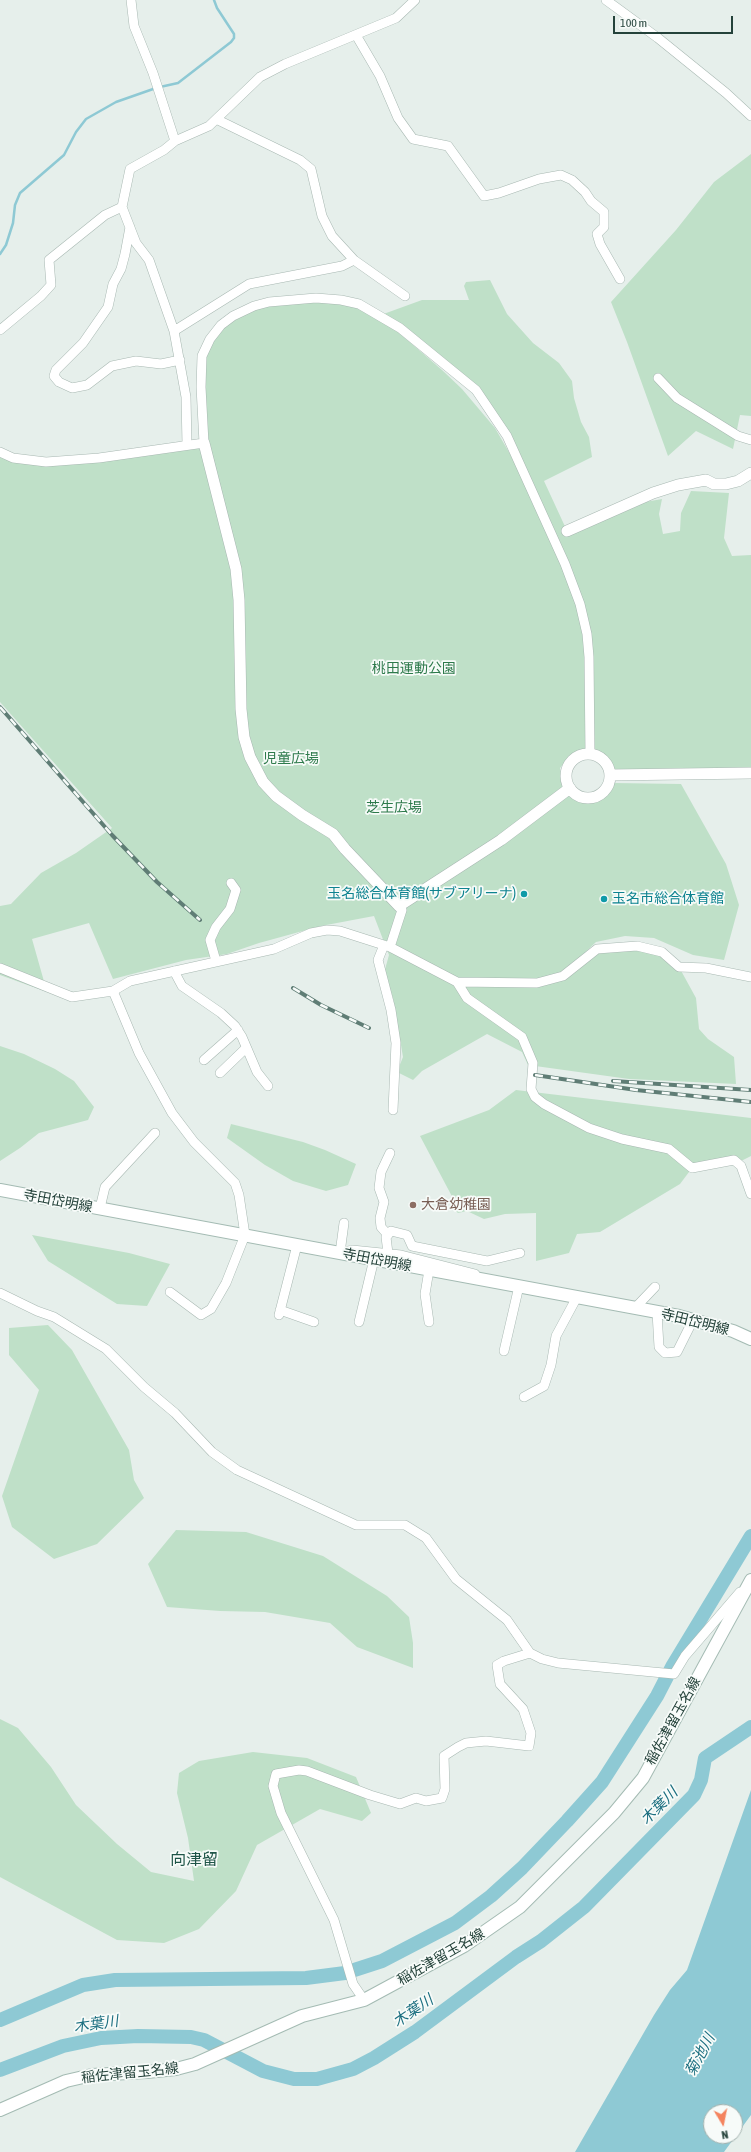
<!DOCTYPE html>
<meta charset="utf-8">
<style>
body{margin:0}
#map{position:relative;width:751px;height:2152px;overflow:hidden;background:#e6efeb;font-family:"Asap Condensed",sans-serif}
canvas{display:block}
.north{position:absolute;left:703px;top:2104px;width:40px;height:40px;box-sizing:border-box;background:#f7fbf9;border:1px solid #a3b1ad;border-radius:50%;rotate:170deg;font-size:11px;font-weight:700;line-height:16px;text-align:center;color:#24423a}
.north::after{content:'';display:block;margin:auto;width:14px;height:18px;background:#f4845f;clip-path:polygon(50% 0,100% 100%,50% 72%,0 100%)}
.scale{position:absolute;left:613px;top:16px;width:120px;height:18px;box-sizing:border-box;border:2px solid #24423a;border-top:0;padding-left:5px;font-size:12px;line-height:14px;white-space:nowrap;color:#24423a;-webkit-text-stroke:3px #f7fbf9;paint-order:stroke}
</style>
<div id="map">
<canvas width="751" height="2152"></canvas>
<div class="north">N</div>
<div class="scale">100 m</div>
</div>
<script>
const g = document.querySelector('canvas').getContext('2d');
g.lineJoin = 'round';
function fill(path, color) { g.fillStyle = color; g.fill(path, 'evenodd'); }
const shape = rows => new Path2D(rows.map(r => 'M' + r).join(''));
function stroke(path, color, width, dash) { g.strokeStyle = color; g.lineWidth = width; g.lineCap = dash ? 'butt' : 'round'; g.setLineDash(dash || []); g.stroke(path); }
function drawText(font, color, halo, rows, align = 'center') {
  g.font = font + ' "Asap Condensed","Noto Sans JP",sans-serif'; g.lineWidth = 3.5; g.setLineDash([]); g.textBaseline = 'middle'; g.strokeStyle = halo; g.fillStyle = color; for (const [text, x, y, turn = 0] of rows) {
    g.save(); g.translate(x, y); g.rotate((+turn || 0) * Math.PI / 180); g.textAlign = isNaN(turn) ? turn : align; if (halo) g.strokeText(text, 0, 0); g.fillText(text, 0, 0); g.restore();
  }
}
fill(shape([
 [751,154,751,416,740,415,733,449,696,431,668,456,627,342,611,302,676,230,714,182],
 [490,280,507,314,533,343,559,363,572,381,574,398,581,422,589,437,592,457,544,481,568,533,645,502,662,499,659,514,663,534,680,531,681,513,691,491,729,493,724,538,732,556,751,555,751,773,614,775,610,763,606,758,587,749,579,750,571,754,560,768,562,787,570,797,587,802,604,796,611,790,614,783,681,784,726,864,739,905,724,960,693,955,654,938,625,936,596,942,577,960,597,949,637,946,662,952,679,967,696,998,699,1029,708,1039,734,1057,736,1084,629,1079,528,1065,522,1052,487,1034,422,1071,413,1080,397,1072,403,1057,393,998,384,973,389,955,374,916,321,926,259,943,227,954,186,960,113,979,89,923,32,939,47,992,0,975,0,906,11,904,41,873,76,853,112,828,0,702,0,452,47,462,204,443,205,349,221,325,254,306,316,298,359,304,398,332,442,370,462,389,495,428,529,487,508,439,476,390,378,316,422,300,469,300,464,286,466,282],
 [0,1046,24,1054,55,1069,74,1081,94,1107,88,1120,39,1133,20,1148,0,1161],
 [516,1090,751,1118,751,1156,739,1162,692,1168,680,1184,600,1232,577,1234,569,1253,536,1261,536,1213,505,1214,484,1219,467,1211,458,1213,453,1208,456,1204,420,1136,489,1110],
 [231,1124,303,1142,325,1150,356,1164,348,1185,326,1191,293,1181,265,1165,227,1138],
 [32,1235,129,1253,170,1264,147,1306,117,1304,48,1261],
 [48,1325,72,1350,129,1450,134,1480,144,1498,97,1544,54,1559,12,1527,2,1496,39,1390,9,1355,9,1328],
 [176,1530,246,1532,323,1556,387,1596,409,1617,413,1643,413,1668,357,1647,330,1623,265,1612,220,1611,167,1607,148,1564],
 [0,1719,18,1728,51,1767,76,1805,117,1844,151,1872,194,1881,188,1838,177,1793,179,1773,199,1761,253,1752,307,1758,356,1777,371,1813,362,1821,320,1809,257,1845,236,1891,199,1929,164,1943,117,1940,0,1877]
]), '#bfe0c8');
fill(shape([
 [751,1790,751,2115,724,2152,575,2152,654,2015,670,1990,687,1970],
 [711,2112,735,2112,735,2136,711,2136]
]), '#8ec9d4');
stroke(shape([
 [160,87,178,83,231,42,234,38,234,34,217,8,214,0],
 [0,254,6,245,13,223,15,205,20,193,64,155,76,132,86,119,116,102,156,88]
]), '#8ec9d4', 2.5);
stroke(shape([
 [0,2020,83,1985,115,1980,306,1978,345,1973,382,1961,455,1923,491,1896,522,1868,567,1821,602,1782,657,1696,673,1665,751,1536],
 [0,2070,63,2046,101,2038,138,2036,191,2037,204,2040,263,2071,294,2079,317,2079,353,2069,374,2058,415,2032,516,1957,541,1941,584,1907,694,1795,701,1780,705,1758,751,1727]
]), '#8ec9d4', 14);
const minor = shape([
 [131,0,134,26,153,73,175,141],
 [606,0,658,38,726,93,751,116],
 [356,35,380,76,398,118,413,139,448,146,484,196,499,193,539,179,561,175,572,180,585,192,591,201,604,212,604,227,597,234,600,244,620,279],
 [218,120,300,160,311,169,322,216,332,236,354,260,405,296],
 [130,227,125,254,121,269,113,284,108,307,83,343,56,370,54,376,59,382,72,388,87,385,112,366,136,361,161,364,180,360],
 [354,260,342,266,249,284,174,331,149,260,136,243,122,207,130,169,164,150,175,141,209,126,260,77,285,64,396,18,415,0],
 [0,330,41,296,51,285,49,260,105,215,122,207],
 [174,331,186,397,187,445],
 [658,378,677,398,738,436,751,440],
 [0,452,13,458,46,462,99,458,204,443,201,387,202,356,210,339,221,325,233,316,254,306,269,302,316,298,341,300,359,304,400,328,476,390,507,436,565,564,580,604,587,634,589,657,590,754],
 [384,945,378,960,391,1010,396,1043,393,1110],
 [390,947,402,910,399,906],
 [216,961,210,940,216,927,230,909,236,890,231,883],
 [0,968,72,997,113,991,130,981,274,949,311,933,327,930,340,931,390,947,457,982,537,983,563,976,597,949,637,946,662,952,679,967,706,968,751,977],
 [174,971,182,986,221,1013,235,1026,242,1037,257,1072,268,1086],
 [457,982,467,998,522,1037,533,1063,531,1089,535,1097,544,1104,589,1128,622,1139,669,1149,692,1168,734,1160,741,1166,751,1194],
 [113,991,139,1053,172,1113,194,1142,235,1183,239,1195,245,1235,226,1283,211,1309,201,1315,170,1292],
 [204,1060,238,1030],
 [220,1073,246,1048],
 [100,1208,105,1187,155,1133],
 [344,1223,340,1253,352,1250,401,1255,475,1274],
 [388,1235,381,1227,380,1218,384,1202,379,1188,381,1172,390,1153],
 [412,1246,487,1261,520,1253],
 [388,1253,386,1237,391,1231,407,1235,412,1246],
 [0,1293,37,1311,54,1317,106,1349,144,1387,175,1413,212,1452,237,1470,356,1525,405,1525,426,1538,456,1579,507,1620,530,1653,542,1659,558,1663,674,1674,685,1656,740,1592],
 [635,1308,655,1287],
 [280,1310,314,1322],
 [657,1312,659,1347,665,1353,677,1352,693,1320],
 [279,1315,297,1245],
 [359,1322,374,1259],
 [429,1322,425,1294,429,1270],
 [504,1351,519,1286],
 [524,1397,544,1386,551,1365,556,1336,577,1297],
 [364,2000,353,1984,334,1920,281,1813,273,1786,276,1774,299,1770,307,1771,370,1795,400,1804,416,1798,426,1801,442,1798,445,1789,444,1756,458,1747,466,1743,486,1741,529,1746,531,1733,523,1709,500,1684,497,1665,504,1661,530,1653]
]);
const tertiary = shape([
 [204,443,236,569,239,600,241,709,244,737,250,757,263,782,276,796,302,815,333,834,345,849,399,906,501,840,570,788],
 [567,531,653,493,678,485,706,480,714,484,726,484,738,481,751,473],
 '566 776a22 22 0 1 1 44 0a22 22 0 1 1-44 0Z',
 [610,775,751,773]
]);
const secondary = shape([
 [0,1190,679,1316,733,1331,751,1339],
 [0,2110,66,2081,92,2075,147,2072,176,2069,195,2064,302,2016,364,2000,464,1946,520,1907,614,1813,643,1778,751,1580]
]);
stroke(minor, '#a8b8b2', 10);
stroke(tertiary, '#a8b8b2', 12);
stroke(secondary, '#a4bbb3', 14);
stroke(minor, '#fff', 9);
stroke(tertiary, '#fff', 11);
stroke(secondary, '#fff', 12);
const rail = shape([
 [0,707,112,835,157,882,200,920],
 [293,988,321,1005,369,1028],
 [535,1075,636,1090,751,1102],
 [613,1081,751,1090]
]);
stroke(rail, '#5f7d75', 4);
stroke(rail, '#f7fbf9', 2.5, [8]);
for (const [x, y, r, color] of [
 [524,894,4,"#0f9aa8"],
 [604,899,4,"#0f9aa8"],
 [413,1205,4,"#8d6e63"]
]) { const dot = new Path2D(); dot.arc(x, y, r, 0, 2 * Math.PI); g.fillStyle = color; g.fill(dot); stroke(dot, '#f7fbf9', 1.5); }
drawText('14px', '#2d7a4b', '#f7fbf9', [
 ["桃田運動公園",414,669],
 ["児童広場",291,759],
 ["芝生広場",394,808]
]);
drawText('14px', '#0d838f', '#f7fbf9', [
 ["玉名総合体育館(サブアリーナ)",516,894],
 ["玉名市総合体育館",612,899,"left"]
], 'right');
drawText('14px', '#24423a', '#f7fbf9', [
 ["寺田岱明線",58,1201,11],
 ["寺田岱明線",377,1260,11],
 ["寺田岱明線",695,1322,14],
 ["稲佐津留玉名線",673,1721,-61],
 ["稲佐津留玉名線",441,1957,-30],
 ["稲佐津留玉名線",130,2073,-6]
]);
drawText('14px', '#785e54', '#f7fbf9', [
 ["大倉幼稚園",421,1205]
], 'left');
drawText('italic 15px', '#1c6f80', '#f7fbf9', [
 ["木葉川",659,1806,-45],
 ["木葉川",413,2011,-34],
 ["木葉川",96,2024,-8],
 ["菊池川",700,2055,-62]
]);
drawText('16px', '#1f5548', '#f7fbf9', [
 ["向津留",194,1860]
]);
</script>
